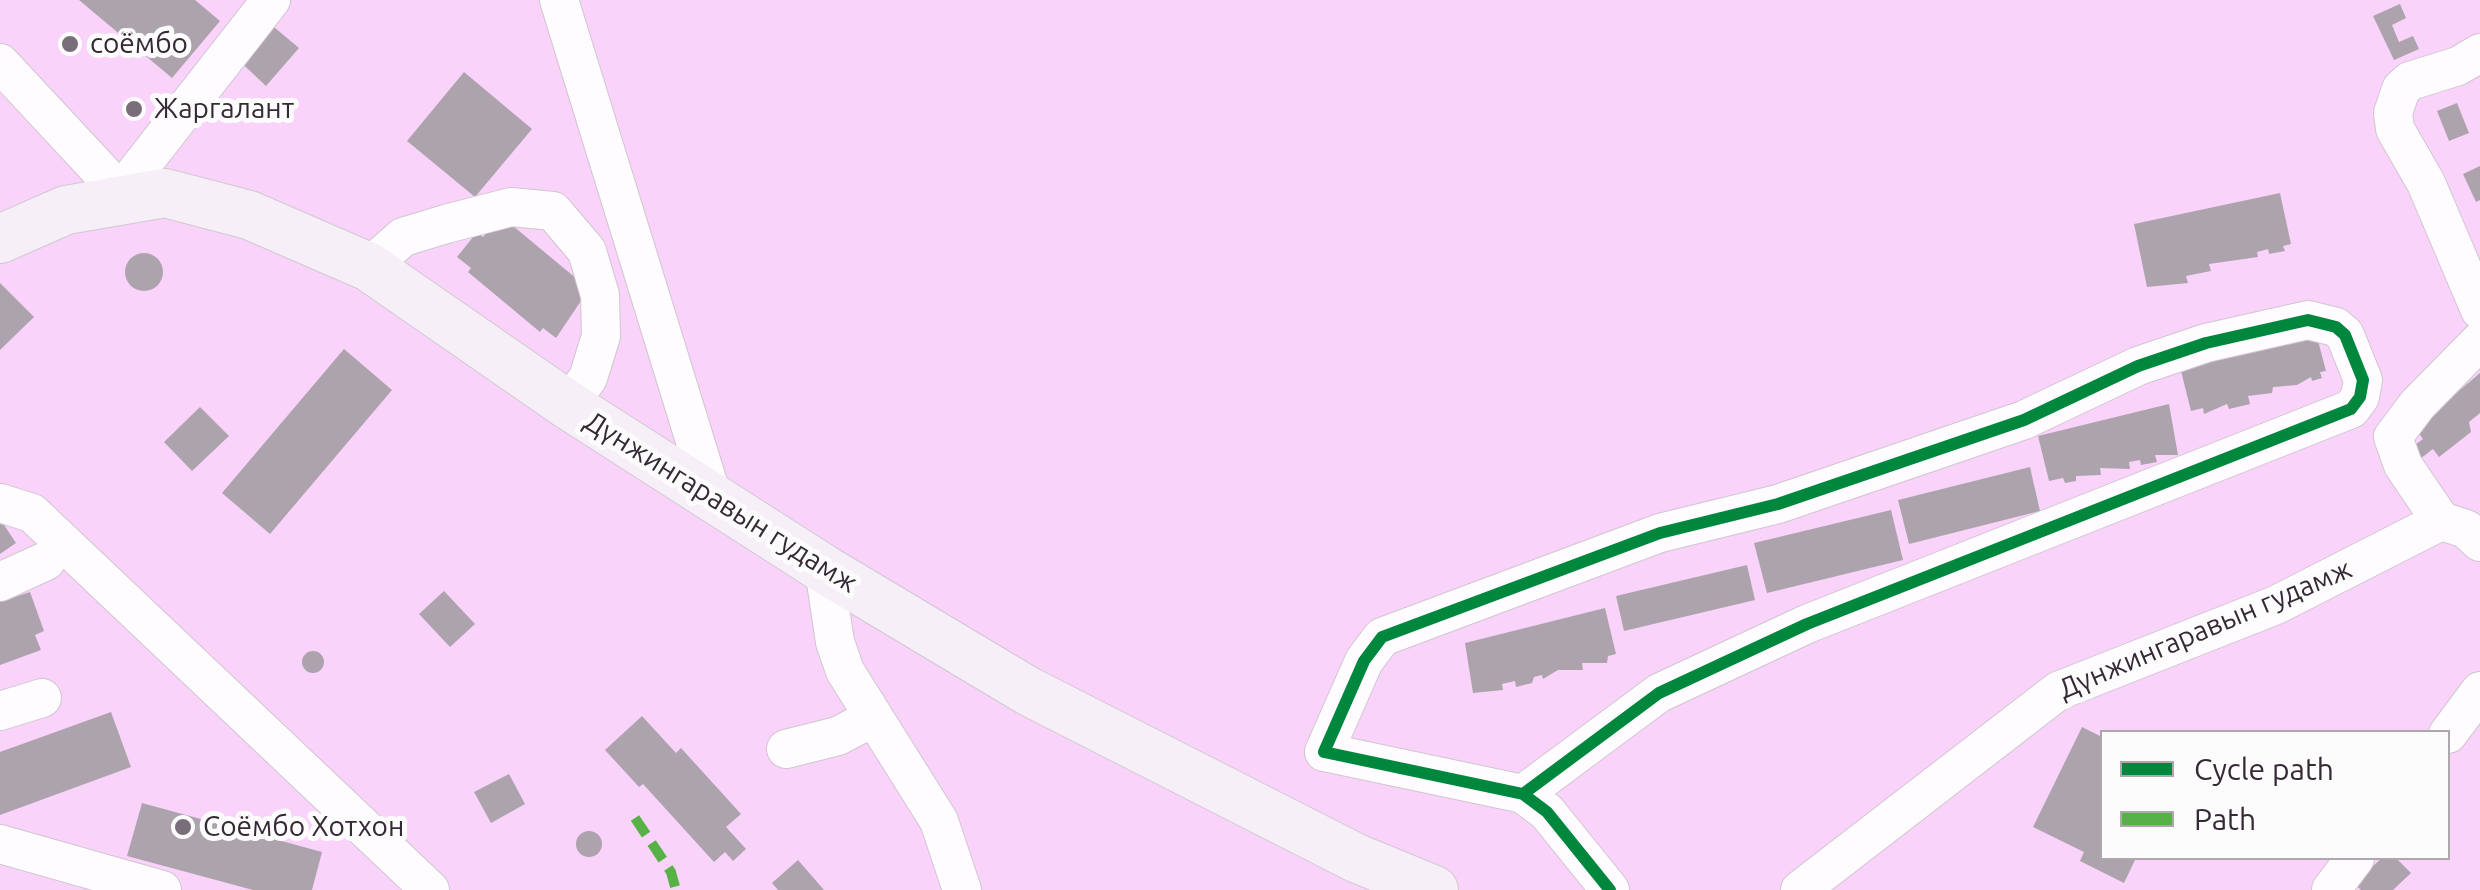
<!DOCTYPE html>
<meta charset="utf-8">
<style>
body{margin:0}
#map{position:relative;width:2480px;height:890px;overflow:hidden;background:#f8ecf8;font-family:Ubuntu,sans-serif}
canvas{display:block}
.legend{position:absolute;left:2100px;top:730px;width:350px;height:130px;box-sizing:border-box;background:#fcfcfc;border:2px solid #aca8ac;margin:0;padding:12px 18px;list-style:none;font-size:30px;color:#342934}
.legend li{display:flex;align-items:center;gap:20px;height:50px}
.legend b{width:50px;border:2px solid #aca8ac}
</style>
<div id="map">
<canvas width="2480" height="890"></canvas>
<ul class="legend">
<li><b style="height:12px;background:#00873e"></b>Cycle path</li>
<li><b style="height:12px;background:#56b246"></b>Path</li>
</ul>
</div>
<script>
const g = document.querySelector('canvas').getContext('2d');
g.lineJoin = 'round';
function fill(path, color) { g.fillStyle = color; g.fill(path, 'evenodd'); }
const shape = rows => new Path2D(rows.map(r => 'M' + r).join(''));
function stroke(path, color, width, dash) { g.strokeStyle = color; g.lineWidth = width; g.lineCap = dash ? 'butt' : 'round'; g.setLineDash(dash || []); g.stroke(path); }
function drawText(font, color, halo, rows, align = 'center') {
  g.font = font + ' Ubuntu,sans-serif'; g.lineWidth = 10; g.setLineDash([]); g.textBaseline = 'middle'; g.strokeStyle = halo; g.fillStyle = color; for (const [text, x, y, turn = 0] of rows) {
    g.save(); g.translate(x, y); g.rotate((+turn || 0) * Math.PI / 180); g.textAlign = isNaN(turn) ? turn : align; if (halo) g.strokeText(text, 0, 0); g.fillText(text, 0, 0); g.restore();
  }
}
fill(shape([
 [0,0,2480,0,2480,890,0,890],
 [2102,732,2448,732,2448,858,2102,858]
]), '#fad3fa');
fill(shape([
 [79,0,195,0,220,21,172,78],
 [2400,4,2406,18,2392,25,2399,42,2413,36,2419,49,2394,60,2373,16],
 [262,17,299,48,266,86,231,53],
 [464,72,532,129,475,197,407,141],
 [2457,103,2469,133,2449,141,2437,111],
 [2480,166,2480,200,2476,202,2463,174],
 [2280,193,2291,244,2283,246,2285,251,2269,254,2268,249,2257,252,2258,257,2209,264,2211,271,2186,276,2188,283,2147,287,2134,224],
 [501,216,589,289,556,338,543,328,540,332,468,272,471,268,457,257,477,232,483,237],
 '125 272a19 19 0 1 1 38 0a19 19 0 1 1-38 0Z',
 [0,283,34,317,0,350],
 [2315,329,2326,371,2320,372,2322,378,2312,381,2311,377,2297,385,2273,387,2272,393,2248,396,2250,404,2229,409,2227,404,2204,414,2203,408,2191,411,2179,363],
 [344,349,392,390,270,534,222,493],
 [2480,373,2480,413,2469,422,2471,432,2439,457,2433,449,2420,459,2411,448,2423,439,2415,428],
 [2169,404,2178,455,2155,455,2157,462,2141,465,2140,460,2129,462,2130,469,2100,468,2101,475,2076,476,2076,481,2065,483,2063,478,2049,481,2038,436],
 [200,407,229,436,192,471,164,442],
 [2030,467,2040,511,1909,544,1898,500],
 [1891,510,1903,560,1767,593,1754,543],
 [0,519,16,543,0,554],
 [1747,565,1755,600,1624,631,1616,596],
 [444,591,475,624,450,647,419,614],
 [30,592,44,631,35,635,41,650,0,665,0,602],
 [1605,608,1616,654,1608,656,1607,663,1582,663,1583,670,1558,670,1543,679,1542,675,1534,677,1532,683,1516,687,1515,681,1502,684,1503,690,1473,693,1465,643],
 '302 662a11 11 0 1 1 22 0a11 11 0 1 1-22 0Z',
 [111,712,131,767,0,815,0,752],
 [642,716,676,753,681,748,741,814,726,827,746,849,733,861,725,852,714,862,643,784,639,787,605,750],
 [2082,727,2102,737,2102,858,2136,858,2124,883,2080,861,2084,852,2033,827],
 [509,774,525,804,491,823,474,792],
 [142,803,322,852,312,890,253,890,127,856],
 '576 844a13 13 0 1 1 26 0a13 13 0 1 1-26 0Z',
 [2382,858,2396,858,2411,873,2393,890,2361,890,2354,883],
 [798,860,824,890,778,890,772,883]
]), '#ada3ad');
const minor = shape([
 [559,0,712,496],
 [2480,53,2458,66,2410,81,2401,89,2393,113,2395,129,2426,183,2480,310],
 [0,63,108,179,115,199],
 [115,199,271,0],
 [369,267,403,237,446,224,511,207,553,211,587,251,600,295,601,336,588,378,568,405],
 [0,503,32,513,430,890],
 [2441,521,2403,465,2393,437,2417,405,2480,341],
 [824,569,835,642,845,671,939,821,962,890],
 [0,582,46,561],
 [0,711,42,698],
 [2448,734,2480,691],
 [786,749,838,736,872,718],
 [1523,794,1659,693,1807,624,2351,409,2360,397,2363,380,2345,335,2336,327,2308,320,2206,343,2138,366,2024,420,1778,504,1660,533,1382,637,1364,661,1324,752,1523,794,1547,812,1610,890],
 [0,844,162,890],
 [1800,890,2058,691,2276,605,2441,521,2466,529,2480,542],
 [2331,890,2355,858]
]);
const major = shape([
 [0,239,66,210,165,193,249,215,369,267,568,405,824,569,1028,691,1356,858,1434,890]
]);
stroke(minor, '#d0c6d0', 40);
stroke(major, '#d0c9d0', 50);
stroke(minor, '#fefcfe', 38);
stroke(major, '#f7eff8', 48);
stroke(shape([
 [635,818,671,872,676,890]
]), '#56b246', 10, [20, 10]);
stroke(shape([
 [1523,794,1659,693,1807,624,2351,409,2360,397,2363,380,2345,335,2336,327,2308,320,2206,343,2138,366,2024,420,1778,504,1660,533,1382,637,1364,661,1324,752,1523,794,1547,812,1610,890]
]), '#00873e', 12);
for (const [x, y, r, color] of [
 [70,44,10,"#796d79"],
 [134,109,10,"#796d79"],
 [183,827,10,"#796d79"]
]) { const dot = new Path2D(); dot.arc(x, y, r, 0, 2 * Math.PI); g.fillStyle = color; g.fill(dot); stroke(dot, '#fcfcfc', 4); }
drawText('28px', '#342934', '#fcfcfc', [
 ["соёмбо",90,44],
 ["Жаргалант",154,109],
 ["Соёмбо Хотхон",203,827]
], 'left');
drawText('28px', '#342934', '#fcfcfc', [
 ["Дүнжингаравын гудамж",721,502,32],
 ["Дүнжингаравын гудамж",2205,629,-23]
]);
</script>
